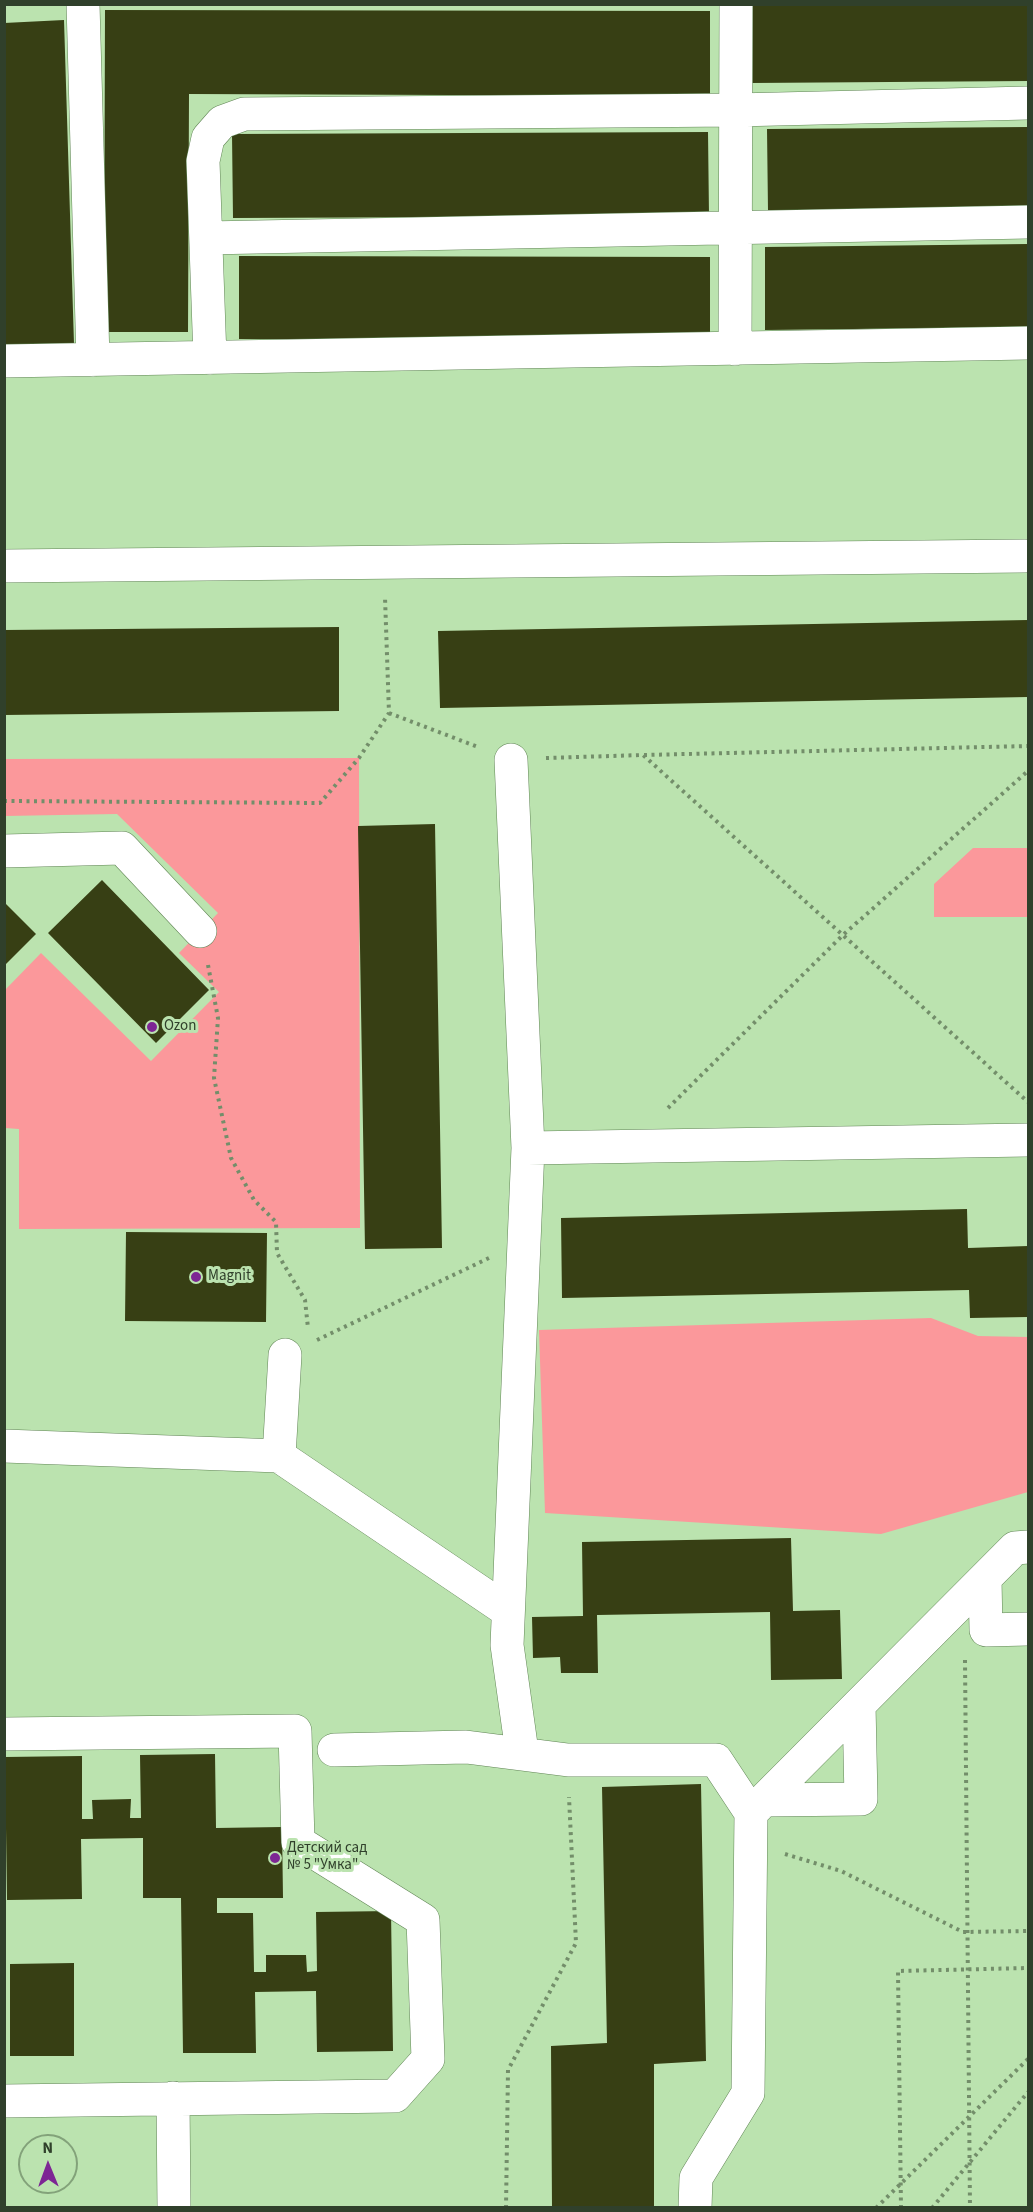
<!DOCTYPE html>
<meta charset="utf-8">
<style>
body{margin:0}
#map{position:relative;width:1033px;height:2212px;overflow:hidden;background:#bbe3af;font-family:"Source Sans 3",sans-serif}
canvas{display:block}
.frame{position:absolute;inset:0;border:6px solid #30402b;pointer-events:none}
.north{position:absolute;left:18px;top:2134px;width:60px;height:60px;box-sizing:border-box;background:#bbe3af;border:2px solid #83a27a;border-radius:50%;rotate:359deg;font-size:16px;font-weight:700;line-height:24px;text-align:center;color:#30402b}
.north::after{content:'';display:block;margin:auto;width:21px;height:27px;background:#7d2694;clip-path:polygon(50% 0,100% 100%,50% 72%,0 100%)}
</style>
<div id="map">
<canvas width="1033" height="2212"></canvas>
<div class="frame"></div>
<div class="north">N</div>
</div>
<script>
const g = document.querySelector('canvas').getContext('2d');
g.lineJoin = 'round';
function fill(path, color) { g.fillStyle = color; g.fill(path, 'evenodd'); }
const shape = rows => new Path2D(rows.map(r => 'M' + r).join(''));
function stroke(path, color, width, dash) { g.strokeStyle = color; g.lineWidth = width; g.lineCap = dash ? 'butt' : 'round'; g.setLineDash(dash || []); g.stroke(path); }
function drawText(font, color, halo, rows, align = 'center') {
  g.font = font + ' "Source Sans 3",sans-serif'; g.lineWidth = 6; g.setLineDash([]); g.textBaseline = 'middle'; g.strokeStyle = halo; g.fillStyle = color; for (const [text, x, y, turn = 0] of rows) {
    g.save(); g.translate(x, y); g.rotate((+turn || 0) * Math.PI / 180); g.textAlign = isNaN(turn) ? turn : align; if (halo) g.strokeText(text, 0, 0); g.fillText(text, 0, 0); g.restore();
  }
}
fill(shape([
 [359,758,360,1228,19,1229,19,1129,5,1128,5,990,41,953,151,1061,219,992,179,953,218,913,117,814,5,816,4,759],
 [973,848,1028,848,1028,917,934,917,934,884],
 [931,1318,978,1336,1028,1337,1028,1492,881,1534,545,1513,539,1330]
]), '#fb989b');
fill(shape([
 [751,4,1028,4,1028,81,751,83],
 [105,10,710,11,710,96,189,94,188,332,104,332],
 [64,20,74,344,4,346,4,23],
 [1028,127,1028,208,768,211,767,129],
 [708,132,709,216,233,218,232,134],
 [1028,244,1028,327,765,330,765,247],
 [239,256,710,257,710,340,239,339],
 [1028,620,1028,697,440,708,438,631],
 [339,627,339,711,4,715,4,630],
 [435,824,442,1248,365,1249,358,826],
 [102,880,209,990,156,1043,48,933],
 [4,902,36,934,4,966],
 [967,1209,968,1248,1028,1246,1028,1317,970,1318,969,1290,562,1298,561,1218],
 [126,1232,267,1233,266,1322,125,1321],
 [791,1538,793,1611,840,1610,842,1679,771,1680,770,1612,597,1615,598,1673,561,1673,560,1657,533,1658,532,1617,583,1616,582,1542],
 [215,1754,216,1828,282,1827,283,1898,217,1898,217,1913,253,1913,254,1972,266,1972,266,1955,306,1955,307,1972,317,1971,316,1912,391,1911,393,2051,317,2052,316,1991,255,1992,256,2053,183,2053,181,1898,143,1898,143,1838,81,1839,82,1899,7,1900,5,1757,82,1756,82,1819,93,1819,92,1800,131,1799,130,1818,141,1818,140,1755],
 [701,1784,706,2061,654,2064,654,2208,552,2208,551,2046,607,2043,602,1787],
 [74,1963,74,2056,10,2056,10,1964]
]), '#373f14');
const minor = shape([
 [83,4,93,360],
 [206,238,1028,222],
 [735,349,736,4],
 [210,358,203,161,208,138,222,122,244,114,736,110,1028,103],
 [4,361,1028,343],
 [4,566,1025,556],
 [511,760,528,1148,1028,1140],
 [4,851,122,848,200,931],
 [4,1446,279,1456,285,1355],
 [279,1456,508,1611],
 [985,1579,986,1630,1028,1629],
 [4,1734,295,1731,298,1842,423,1920,428,2059,395,2096,4,2101],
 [334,1750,466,1747,568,1760,716,1760,751,1813],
 [522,1752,507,1645,528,1148],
 [765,1800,861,1799,859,1705],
 [173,2098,174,2208],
 [695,2208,696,2178,748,2093,751,1813,1015,1548,1028,1547]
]);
stroke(minor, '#608555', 34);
stroke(shape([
 [389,713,478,747],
 [644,755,1028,746],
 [546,758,643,755,1028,1102],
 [4,801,320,803,359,758,389,713,385,597],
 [208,965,218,1018,214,1078,231,1158,254,1200,276,1222,277,1253,305,1300,308,1328],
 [668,1108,843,935,1028,771],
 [317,1340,489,1258],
 [965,1660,970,2208],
 [785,1854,841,1871,963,1932,1028,1931],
 [506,2208,508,2070,576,1943,569,1797],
 [876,2208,1028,2059],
 [901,2208,898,1971,1028,1968],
 [932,2208,1028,2092]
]), '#738e6a', 4, [3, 4.5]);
stroke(minor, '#fff', 33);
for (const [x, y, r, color] of [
 [152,1027,6,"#7d2694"],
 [196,1277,6,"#7d2694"],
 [275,1858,6,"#7d2694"]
]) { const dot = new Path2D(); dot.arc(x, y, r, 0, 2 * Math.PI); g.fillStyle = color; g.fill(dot); stroke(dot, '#bbe3af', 2); }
drawText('15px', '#30402b', '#bbe3af', [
 ["Ozon",164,1027],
 ["Magnit",208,1277],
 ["Детский сад",287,1849],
 ["№ 5 \"Умка\"",287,1866]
], 'left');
</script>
